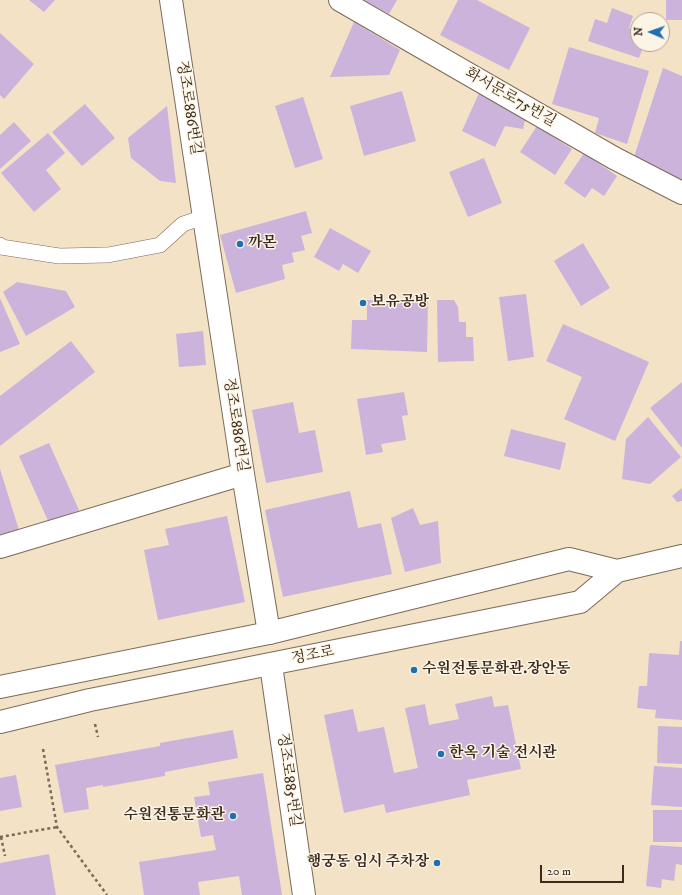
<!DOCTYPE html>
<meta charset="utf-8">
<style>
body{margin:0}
#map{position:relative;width:682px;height:895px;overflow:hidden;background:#f3e2c6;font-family:"IM FELL DW Pica",serif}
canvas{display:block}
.north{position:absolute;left:630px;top:12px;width:40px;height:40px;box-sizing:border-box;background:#fcf5e5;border:1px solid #afa495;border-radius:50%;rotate:272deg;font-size:11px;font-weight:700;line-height:16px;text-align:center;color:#3b2a1e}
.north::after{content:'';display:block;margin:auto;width:14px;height:18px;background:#1f6fb2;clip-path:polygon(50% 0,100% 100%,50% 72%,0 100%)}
.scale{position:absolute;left:540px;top:865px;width:84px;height:18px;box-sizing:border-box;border:2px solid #3b2a1e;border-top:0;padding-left:5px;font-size:12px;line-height:14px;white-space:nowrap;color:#3b2a1e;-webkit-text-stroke:3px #fcf5e5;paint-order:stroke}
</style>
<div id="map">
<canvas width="682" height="895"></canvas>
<div class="north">N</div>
<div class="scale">20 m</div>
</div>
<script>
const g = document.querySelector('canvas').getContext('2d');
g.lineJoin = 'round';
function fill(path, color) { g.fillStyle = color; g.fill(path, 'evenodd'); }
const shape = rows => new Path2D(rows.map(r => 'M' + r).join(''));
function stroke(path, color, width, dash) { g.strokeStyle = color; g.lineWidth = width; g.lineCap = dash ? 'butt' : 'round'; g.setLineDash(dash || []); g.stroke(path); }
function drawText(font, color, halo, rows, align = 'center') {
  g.font = font + ' "IM FELL DW Pica","Noto Serif KR",serif'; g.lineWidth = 3; g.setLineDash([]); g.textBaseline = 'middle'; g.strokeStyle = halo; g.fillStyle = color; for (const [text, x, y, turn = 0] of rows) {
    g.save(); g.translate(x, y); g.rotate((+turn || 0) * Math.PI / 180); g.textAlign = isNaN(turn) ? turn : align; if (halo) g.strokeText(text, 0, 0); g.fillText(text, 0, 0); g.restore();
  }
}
fill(shape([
 [29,0,55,0,44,12],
 [363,0,397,0,389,14],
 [458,0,477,0,530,28,509,70,440,35],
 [666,0,682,0,682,20,666,20],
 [612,8,633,16,629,28,638,32,638,44,644,44,639,58,588,41,595,19,607,23],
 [354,22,400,50,389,75,330,77],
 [0,33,34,64,4,99,0,95],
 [569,47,649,71,627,144,595,133,599,118,552,104],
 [663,68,682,76,682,182,633,160],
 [402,91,416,141,364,156,350,106],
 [479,93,526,116,523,129,505,126,495,147,462,131],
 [303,97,323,159,295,168,275,106],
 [85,104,115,138,82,166,52,132],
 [167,106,176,183,160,181,131,158,128,138],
 [14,122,31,141,0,169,0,135],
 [537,126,572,149,555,175,520,152],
 [48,133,65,153,46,170,61,189,34,212,1,173],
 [584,153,617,176,604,196,592,188,585,198,564,183],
 [484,158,502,203,468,217,449,172],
 [306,211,312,233,301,236,305,250,292,253,294,262,282,265,285,279,236,293,220,235],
 [330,228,371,251,358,273,343,264,339,271,314,257],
 [583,243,610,288,581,306,554,261],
 [17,282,66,291,75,307,26,336,3,292],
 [526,294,534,357,508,361,499,297],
 [0,298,20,344,0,352],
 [367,300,428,302,427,352,351,349,352,320,367,320],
 [437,300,454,300,458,307,459,322,466,322,466,337,473,337,474,361,438,362],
 [563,324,649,362,615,441,564,419,582,377,546,361],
 [203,331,206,365,179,367,176,334],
 [71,341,95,372,0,446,0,396],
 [682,382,682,448,650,408],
 [404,392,408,415,402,416,406,440,381,444,383,452,366,455,357,399],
 [293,402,299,433,315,430,323,472,266,483,252,410],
 [648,417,681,457,650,484,622,479,626,439],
 [511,429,566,443,560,470,504,456],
 [49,443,79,510,49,523,19,456],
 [0,469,19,530,0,535],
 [682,488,682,501,677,502,672,496],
 [350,491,358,528,381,523,392,574,283,597,265,510],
 [413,508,420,525,438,521,441,563,405,572,391,518],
 [227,516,245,602,158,620,144,550,169,545,165,529],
 [680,641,682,641,682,720,655,718,656,710,637,708,639,686,647,686,649,653,679,655],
 [492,696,494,707,508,705,521,769,467,780,470,795,386,813,384,804,344,813,324,715,353,709,358,732,384,727,394,773,418,768,405,708,425,704,429,725,459,719,455,704],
 [658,726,682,727,682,764,657,763],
 [233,730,238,758,165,772,165,776,103,787,103,785,86,788,89,809,64,813,55,765,160,746,160,743],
 [654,766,682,768,682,807,651,805],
 [263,773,282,895,242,895,239,876,198,882,200,895,144,895,139,862,216,850,213,835,201,837,194,797,210,795,208,782],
 [16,775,22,807,0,811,0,778],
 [653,810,682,810,682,842,653,842],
 [650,845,682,847,682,865,676,864,674,881,662,879,661,888,646,886],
 [49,854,56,895,0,895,0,863]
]), '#ccb3dc');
const lane = shape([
 [0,245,1,247,59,256,108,255,160,245,183,224,204,217]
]);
const street = shape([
 [171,0,243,474,269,633],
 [340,0,614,158,682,193],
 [0,547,243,474],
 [271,665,304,895]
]);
const secondary = shape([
 [0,687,269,633,569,559,617,571,682,556],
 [0,722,90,700,580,602,617,571]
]);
stroke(lane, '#7b6a59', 16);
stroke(street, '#7b6a59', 24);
stroke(secondary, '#7b6a59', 24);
stroke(shape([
 [95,724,98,737],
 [43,749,57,827,107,895],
 [0,837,57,827],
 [1,837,5,856]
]), '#7b6a59', 2.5, [3, 3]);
stroke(lane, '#fff', 15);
stroke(street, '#fff', 22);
stroke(secondary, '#fff', 22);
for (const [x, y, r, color] of [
 [240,244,4,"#1f6fb2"],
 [363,303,4,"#1f6fb2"],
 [414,670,4,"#1f6fb2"],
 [441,754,4,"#1f6fb2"],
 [233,816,4,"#1f6fb2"],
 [437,863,4,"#1f6fb2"]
]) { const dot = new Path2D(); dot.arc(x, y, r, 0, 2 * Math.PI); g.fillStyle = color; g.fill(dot); stroke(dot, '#fcf5e5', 1.5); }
drawText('15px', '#3b2a1e', '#fcf5e5', [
 ["화서문로75번길",510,98,30],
 ["정조로886번길",188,108,81],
 ["정조로886번길",235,425,81],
 ["정조로",313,656,-11],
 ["정조로885번길",288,780,82]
]);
drawText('bold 15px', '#3b2a1e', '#fcf5e5', [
 ["까몬",248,244],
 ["보유공방",371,303],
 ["수원전통문화관.장안동",422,670],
 ["한옥 기술 전시관",449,754],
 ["수원전통문화관",225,816,"right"],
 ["행궁동 임시 주차장",429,863,"right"]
], 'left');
</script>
